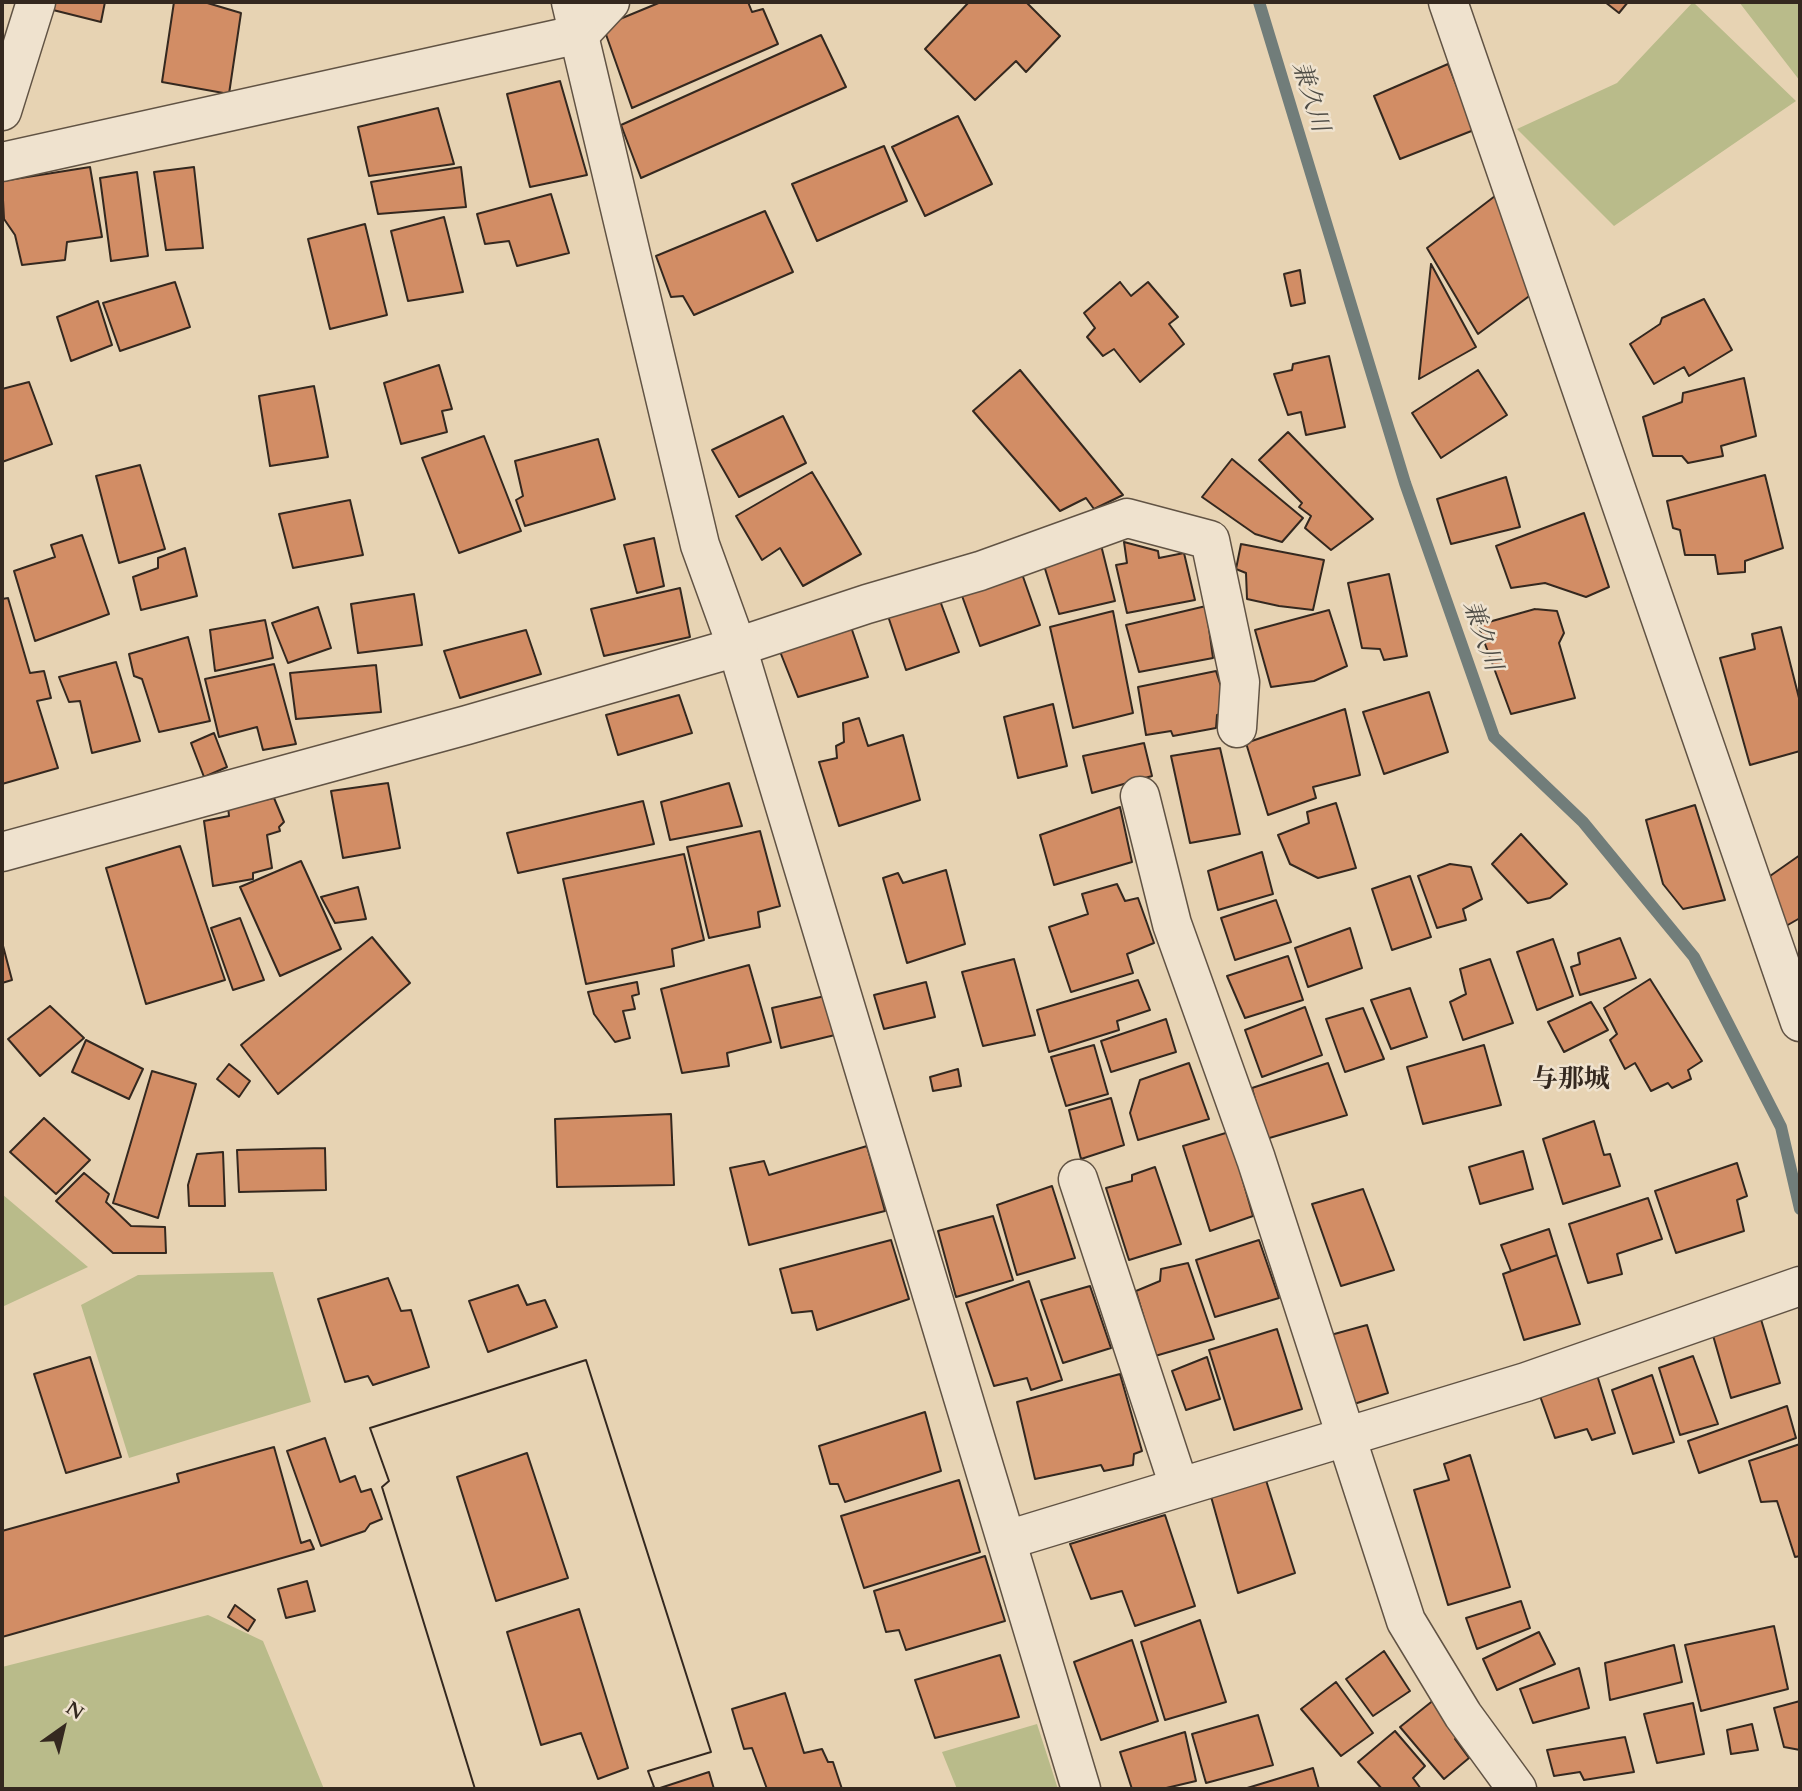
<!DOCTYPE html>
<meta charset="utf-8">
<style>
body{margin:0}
#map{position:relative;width:1802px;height:1791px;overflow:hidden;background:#e7d3b3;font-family:Cardo,serif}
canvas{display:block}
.frame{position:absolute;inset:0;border:4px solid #34281f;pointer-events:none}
.north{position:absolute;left:28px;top:1693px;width:70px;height:70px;-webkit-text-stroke:5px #efe2ce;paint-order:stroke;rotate:34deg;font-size:19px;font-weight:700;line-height:28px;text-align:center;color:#34281f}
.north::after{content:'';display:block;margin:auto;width:24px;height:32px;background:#34281f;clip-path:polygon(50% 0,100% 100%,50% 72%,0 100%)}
</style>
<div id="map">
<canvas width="1802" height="1791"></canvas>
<div class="frame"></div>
<div class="north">N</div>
</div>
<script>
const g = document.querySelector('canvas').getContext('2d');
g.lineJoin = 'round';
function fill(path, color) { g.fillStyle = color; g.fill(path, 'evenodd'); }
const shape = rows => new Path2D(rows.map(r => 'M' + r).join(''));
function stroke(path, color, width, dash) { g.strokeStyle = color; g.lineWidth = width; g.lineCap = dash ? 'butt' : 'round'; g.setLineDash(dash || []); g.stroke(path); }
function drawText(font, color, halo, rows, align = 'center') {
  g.font = font + ' Cardo,"Noto Serif JP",serif'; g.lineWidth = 5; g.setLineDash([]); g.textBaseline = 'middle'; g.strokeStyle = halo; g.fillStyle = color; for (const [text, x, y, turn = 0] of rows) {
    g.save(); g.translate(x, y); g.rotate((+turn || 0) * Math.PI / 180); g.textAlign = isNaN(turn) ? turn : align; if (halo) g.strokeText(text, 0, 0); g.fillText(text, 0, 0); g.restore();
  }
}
fill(shape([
 [1693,2,1796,101,1614,226,1517,129,1617,83],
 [1739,2,1800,2,1800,81],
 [2,1194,88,1267,2,1307],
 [273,1272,311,1402,129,1458,81,1305,138,1275],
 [208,1615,263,1641,324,1789,2,1789,2,1667],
 [1037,1724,1058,1789,957,1789,942,1752]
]), '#b9bb8a');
stroke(shape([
 [1259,2,1405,483,1494,737,1583,822,1694,957,1781,1127,1800,1209]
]), '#717d7a', 12);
const building = shape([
 [50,2,105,2,101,22,49,9,50,2],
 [174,2,204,2,241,13,229,94,162,82,174,2],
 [661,2,748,2,752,12,763,9,778,44,632,108,603,26,661,2],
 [969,2,1026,2,1060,36,1026,72,1016,61,975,100,925,49,969,2],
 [1605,2,1628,2,1619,13,1605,2],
 [821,35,846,87,641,178,621,125,821,35],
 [1448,64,1474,130,1400,159,1374,96,1448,64],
 [560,81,587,175,530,187,507,94,560,81],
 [438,108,454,164,369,176,358,127,438,108],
 [958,116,992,184,925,216,892,147,958,116],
 [884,146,907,201,817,241,792,184,884,146],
 [90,167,102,237,67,242,65,260,22,265,15,235,4,219,2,181,90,167],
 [194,167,203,248,166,250,154,172,194,167],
 [461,167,466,207,378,214,371,182,461,167],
 [137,172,148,256,111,261,100,178,137,172],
 [551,194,569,253,517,266,509,241,485,244,477,214,551,194],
 [1495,196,1532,294,1478,334,1427,248,1495,196],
 [765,211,793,272,694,315,683,296,671,297,656,256,765,211],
 [444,217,463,292,408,301,391,231,444,217],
 [365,224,387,315,330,329,308,239,365,224],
 [1431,264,1476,347,1419,379,1431,264],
 [1300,270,1305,303,1291,306,1284,274,1300,270],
 [175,282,190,327,120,351,103,303,175,282],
 [1120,282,1131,296,1148,282,1178,317,1169,324,1184,344,1140,382,1114,349,1103,356,1087,337,1095,328,1084,313,1120,282],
 [1704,299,1732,350,1689,376,1684,367,1654,384,1630,344,1660,324,1662,318,1704,299],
 [98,301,112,345,71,361,57,317,98,301],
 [1329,356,1345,427,1306,435,1301,412,1288,415,1274,374,1292,370,1293,364,1329,356],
 [439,365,452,409,442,411,447,432,401,444,384,383,439,365],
 [1020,370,1123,495,1094,509,1086,498,1060,511,973,411,1020,370],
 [1478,370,1507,415,1441,458,1412,413,1478,370],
 [1744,378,1756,436,1721,446,1723,456,1688,463,1682,456,1653,456,1643,417,1682,402,1683,393,1744,378],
 [29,382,52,444,2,462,2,389,29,382],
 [314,386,328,457,270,466,259,396,314,386],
 [783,416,806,463,739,497,712,450,783,416],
 [1288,432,1373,519,1331,550,1305,528,1311,516,1299,507,1302,503,1259,460,1288,432],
 [484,436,521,531,459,553,422,458,484,436],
 [598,439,615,499,525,526,516,500,523,496,515,461,598,439],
 [1232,459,1303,518,1282,542,1255,534,1202,497,1232,459],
 [140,465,165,549,119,563,96,476,140,465],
 [812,472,861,554,803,586,780,548,762,560,736,516,812,472],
 [1765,475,1783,548,1745,561,1745,572,1718,574,1715,555,1685,555,1680,530,1673,528,1667,501,1765,475],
 [1506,477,1520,527,1451,544,1437,499,1506,477],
 [350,500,363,555,293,568,279,514,350,500],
 [1584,513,1609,587,1586,597,1545,583,1511,588,1496,546,1584,513],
 [82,535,109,614,35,641,14,571,55,557,51,545,82,535],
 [654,538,664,586,637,593,624,545,654,538],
 [1100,541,1115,601,1059,614,1042,559,1100,541],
 [1124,542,1158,551,1159,558,1184,553,1195,600,1127,613,1116,565,1127,563,1124,542],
 [1241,544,1324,560,1313,610,1279,606,1247,599,1246,573,1236,569,1241,544],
 [185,548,197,596,141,610,133,577,158,568,158,558,185,548],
 [1021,571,1040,625,980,646,961,593,1021,571],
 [1389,574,1407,656,1384,660,1380,649,1362,648,1348,583,1389,574],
 [680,588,690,637,604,656,591,609,680,588],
 [414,594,422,645,358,653,351,604,414,594],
 [8,598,30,673,44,671,51,698,37,701,58,768,2,784,2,599,8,598],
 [939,598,959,652,906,670,887,613,939,598],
 [1206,606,1213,658,1139,672,1126,625,1206,606],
 [318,607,331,648,288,663,272,623,318,607],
 [1535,609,1557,611,1564,633,1559,643,1575,698,1511,714,1478,625,1535,609],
 [1329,610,1347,666,1314,681,1271,687,1255,630,1329,610],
 [1113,611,1133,713,1073,728,1050,627,1113,611],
 [265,620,273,658,215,671,210,630,265,620],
 [850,624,868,677,798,697,779,649,850,624],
 [1781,627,1800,702,1800,751,1750,765,1720,658,1755,649,1752,634,1781,627],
 [526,630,541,674,460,698,444,651,526,630],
 [188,637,210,721,159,732,142,679,134,676,129,654,188,637],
 [116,662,140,741,92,753,80,701,69,702,59,677,116,662],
 [274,664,296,744,263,750,257,727,219,737,205,679,274,664],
 [376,665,381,712,296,719,290,673,376,665],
 [1216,671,1229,711,1217,715,1216,728,1173,736,1171,731,1146,735,1138,687,1216,671],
 [1429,692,1448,752,1384,774,1363,712,1429,692],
 [679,695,692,733,618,755,606,715,679,695],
 [1053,704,1067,766,1018,778,1004,717,1053,704],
 [1345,709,1360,775,1313,787,1316,798,1268,815,1246,743,1345,709],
 [859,718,868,746,903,735,920,800,839,826,819,762,837,758,836,746,844,742,843,723,859,718],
 [214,733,227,767,204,777,191,743,214,733],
 [1144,743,1152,776,1092,793,1083,756,1144,743],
 [1220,748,1240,834,1190,843,1171,756,1220,748],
 [388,783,400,848,343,858,331,791,388,783],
 [729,783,742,826,670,840,661,802,729,783],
 [274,798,284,822,279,827,280,831,267,835,272,868,253,873,253,879,213,886,204,821,229,816,228,807,274,798],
 [643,801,654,844,518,873,507,833,643,801],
 [1336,803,1356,868,1318,878,1290,864,1278,835,1309,823,1307,812,1336,803],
 [1695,805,1725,900,1683,909,1663,884,1646,820,1695,805],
 [1120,807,1132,862,1054,885,1040,835,1120,807],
 [760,831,780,906,758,912,760,927,709,938,687,847,760,831],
 [1521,834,1567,884,1550,898,1528,903,1492,864,1521,834],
 [180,846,225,980,146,1004,106,868,180,846],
 [1262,852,1273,894,1218,910,1208,871,1262,852],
 [684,854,704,940,672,949,674,966,586,984,563,879,684,854],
 [1800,855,1800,918,1786,926,1760,883,1800,855],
 [301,861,341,949,280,976,240,887,301,861],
 [1450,864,1471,867,1482,899,1463,909,1466,920,1437,928,1418,876,1450,864],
 [946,870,965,944,907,963,883,878,898,873,903,883,946,870],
 [1410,876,1431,937,1392,950,1372,889,1410,876],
 [1117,884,1125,901,1138,898,1154,943,1127,954,1133,973,1071,992,1049,927,1088,914,1082,894,1117,884],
 [358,887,366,919,335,923,321,897,358,887],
 [1276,900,1291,942,1235,960,1221,918,1276,900],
 [240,918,264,980,233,990,211,928,240,918],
 [1350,928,1362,968,1308,987,1295,948,1350,928],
 [372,937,410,983,278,1094,241,1045,372,937],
 [1620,938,1636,978,1580,995,1571,967,1580,964,1578,953,1620,938],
 [1553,939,1573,996,1537,1010,1517,952,1553,939],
 [2,942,12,980,2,983,2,942],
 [1288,956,1303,1000,1245,1018,1227,976,1288,956],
 [1014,959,1035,1035,983,1046,962,972,1014,959],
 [1490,959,1513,1023,1463,1040,1450,1002,1466,994,1460,969,1490,959],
 [749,965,771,1042,727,1053,729,1066,682,1073,661,989,749,965],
 [1650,979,1702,1061,1688,1070,1691,1079,1672,1088,1668,1083,1651,1091,1635,1063,1625,1069,1610,1040,1617,1034,1604,1008,1650,979],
 [1138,980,1150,1010,1117,1021,1119,1030,1049,1052,1037,1010,1138,980],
 [637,982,639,994,632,996,635,1009,623,1011,630,1038,615,1042,594,1014,588,992,637,982],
 [926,982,935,1017,884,1029,874,995,926,982],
 [1410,988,1427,1037,1391,1049,1371,1000,1410,988],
 [825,996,835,1035,781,1048,772,1008,825,996],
 [1591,1002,1608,1030,1564,1052,1548,1022,1591,1002],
 [50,1006,84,1038,40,1076,8,1039,50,1006],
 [1305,1007,1322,1055,1262,1077,1245,1030,1305,1007],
 [1363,1008,1384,1059,1345,1072,1326,1019,1363,1008],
 [1166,1019,1176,1052,1111,1072,1101,1041,1166,1019],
 [86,1040,143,1069,129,1099,72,1072,86,1040],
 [1094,1045,1108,1094,1066,1106,1051,1057,1094,1045],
 [1484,1045,1501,1105,1423,1124,1407,1067,1484,1045],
 [1189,1063,1209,1119,1138,1140,1130,1113,1140,1080,1189,1063],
 [1328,1063,1347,1115,1266,1139,1252,1088,1328,1063],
 [229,1064,250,1081,239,1097,217,1079,229,1064],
 [958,1069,961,1086,933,1091,930,1077,958,1069],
 [152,1071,196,1084,158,1218,113,1203,152,1071],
 [1111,1098,1124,1145,1081,1159,1069,1110,1111,1098],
 [671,1114,674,1185,557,1187,555,1119,671,1114],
 [44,1118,90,1160,56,1194,10,1152,44,1118],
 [1594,1121,1604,1155,1610,1154,1620,1186,1563,1204,1543,1139,1594,1121],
 [1229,1132,1253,1216,1210,1231,1183,1146,1229,1132],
 [867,1146,885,1211,749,1245,730,1168,764,1161,769,1175,867,1146],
 [325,1148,326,1190,239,1192,237,1150,325,1148],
 [1523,1151,1533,1189,1480,1204,1469,1167,1523,1151],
 [223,1152,225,1206,189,1206,188,1185,197,1154,223,1152],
 [1737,1163,1747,1196,1737,1200,1744,1231,1676,1253,1655,1191,1737,1163],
 [1155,1167,1181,1244,1129,1260,1106,1188,1132,1181,1132,1175,1155,1167],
 [84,1173,109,1194,106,1202,131,1226,165,1227,166,1253,113,1253,56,1201,84,1173],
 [1052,1186,1075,1258,1017,1275,997,1205,1052,1186],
 [1363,1189,1394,1270,1341,1286,1312,1204,1363,1189],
 [1648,1198,1662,1239,1617,1254,1622,1274,1588,1283,1569,1224,1648,1198],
 [993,1216,1013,1280,956,1297,938,1231,993,1216],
 [1549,1229,1557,1255,1511,1271,1501,1245,1549,1229],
 [891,1240,909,1299,817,1330,812,1311,792,1313,780,1269,891,1240],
 [1259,1240,1279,1298,1215,1317,1196,1260,1259,1240],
 [1557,1255,1580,1324,1524,1340,1503,1274,1557,1255],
 [1188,1263,1214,1339,1155,1356,1136,1291,1160,1281,1161,1269,1188,1263],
 [388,1278,401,1311,411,1310,429,1367,373,1385,368,1376,345,1382,318,1299,388,1278],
 [1029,1281,1062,1380,1031,1390,1027,1378,994,1386,966,1303,1029,1281],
 [518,1285,527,1305,545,1300,557,1327,488,1352,469,1301,518,1285],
 [1090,1286,1111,1348,1063,1363,1041,1300,1090,1286],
 [1760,1316,1780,1383,1731,1398,1712,1332,1760,1316],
 [1367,1325,1388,1393,1351,1405,1327,1336,1367,1325],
 [1277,1329,1302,1409,1234,1430,1209,1350,1277,1329],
 [1693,1356,1718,1424,1680,1435,1659,1368,1693,1356],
 [90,1357,121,1457,66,1473,34,1374,90,1357],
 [1207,1357,1220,1399,1186,1410,1172,1371,1207,1357],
 [586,1360,711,1752,648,1771,654,1787,648,1789,475,1789,382,1487,389,1481,370,1428,586,1360],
 [527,1453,568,1578,496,1601,457,1477,527,1453],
 [579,1609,628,1768,598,1779,581,1733,541,1745,507,1632,579,1609],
 [586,1360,711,1752,648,1771,654,1787,648,1789,475,1789,382,1487,389,1481,370,1428,586,1360],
 [1120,1374,1142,1451,1134,1454,1133,1465,1104,1471,1101,1465,1035,1479,1017,1402,1120,1374],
 [1597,1375,1615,1433,1592,1440,1587,1429,1555,1438,1540,1396,1597,1375],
 [1652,1375,1674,1442,1633,1454,1612,1390,1652,1375],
 [1787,1406,1796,1438,1699,1473,1688,1441,1787,1406],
 [925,1412,941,1471,845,1502,838,1484,830,1484,819,1446,925,1412],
 [325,1438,340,1482,355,1476,361,1492,371,1489,382,1519,370,1524,365,1531,321,1546,287,1451,325,1438],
 [1800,1444,1800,1556,1795,1557,1777,1501,1761,1502,1749,1461,1800,1444],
 [274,1447,301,1543,310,1540,314,1549,2,1637,2,1531,179,1482,177,1474,274,1447],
 [1470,1455,1510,1587,1448,1605,1414,1490,1449,1480,1444,1464,1470,1455],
 [1265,1477,1295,1573,1238,1593,1210,1493,1265,1477],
 [959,1480,980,1552,864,1588,841,1516,959,1480],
 [1165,1515,1195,1606,1135,1626,1122,1591,1091,1599,1070,1544,1165,1515],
 [985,1556,1005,1621,906,1650,899,1630,886,1632,874,1591,985,1556],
 [307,1581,315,1611,286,1618,278,1589,307,1581],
 [1521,1601,1530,1628,1477,1649,1466,1618,1521,1601],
 [235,1605,255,1620,248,1631,228,1617,235,1605],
 [1200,1620,1226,1702,1165,1720,1141,1642,1200,1620],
 [1774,1626,1788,1689,1701,1711,1685,1645,1774,1626],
 [1539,1632,1555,1664,1497,1690,1483,1659,1539,1632],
 [1132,1640,1158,1721,1101,1740,1074,1662,1132,1640],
 [1674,1645,1682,1682,1610,1700,1605,1663,1674,1645],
 [1384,1651,1410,1691,1373,1716,1346,1679,1384,1651],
 [1000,1655,1019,1717,935,1738,915,1680,1000,1655],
 [1579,1668,1589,1708,1533,1723,1520,1689,1579,1668],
 [1336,1682,1373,1733,1341,1756,1301,1709,1336,1682],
 [785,1693,804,1753,822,1749,828,1762,833,1762,842,1789,767,1789,752,1748,744,1749,732,1709,785,1693],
 [1435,1699,1464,1734,1455,1739,1469,1758,1444,1779,1400,1727,1435,1699],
 [1800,1701,1800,1750,1784,1747,1774,1708,1800,1701],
 [1693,1703,1704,1754,1657,1763,1644,1714,1693,1703],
 [1258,1715,1273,1765,1206,1783,1192,1734,1258,1715],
 [1752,1724,1758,1750,1731,1754,1727,1730,1752,1724],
 [1395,1731,1425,1766,1413,1778,1421,1789,1382,1789,1358,1762,1395,1731],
 [1185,1732,1196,1781,1162,1789,1132,1789,1120,1752,1185,1732],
 [1625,1737,1634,1772,1584,1780,1580,1772,1554,1776,1547,1750,1625,1737],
 [1313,1768,1319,1789,1244,1789,1313,1768],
 [709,1772,714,1789,657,1789,709,1772]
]);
fill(building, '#d28d65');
stroke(building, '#34281f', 2);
const minor = shape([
 [1448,2,1800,1022],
 [2,111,36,2],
 [2,162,580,34,610,2],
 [1140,796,1172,924,1256,1159,1406,1621,1463,1715,1517,1789],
 [2,852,467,725,737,647,867,604,980,571,1127,518,1210,540,1240,682,1237,728],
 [1078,1179,1179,1486],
 [1007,1540,1526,1382,1800,1286]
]);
const tertiary = shape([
 [571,2,700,545,737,647,1081,1789]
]);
stroke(minor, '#615344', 41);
stroke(tertiary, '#615344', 41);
stroke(minor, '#efe2ce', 38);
stroke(tertiary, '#efe2ce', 38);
drawText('italic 24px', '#4e4c45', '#efe2ce', [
 ["兼久川",1309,97,73],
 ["兼久川",1481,636,71]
]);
drawText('bold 26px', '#34281f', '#efe2ce', [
 ["与那城",1571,1081]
]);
</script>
